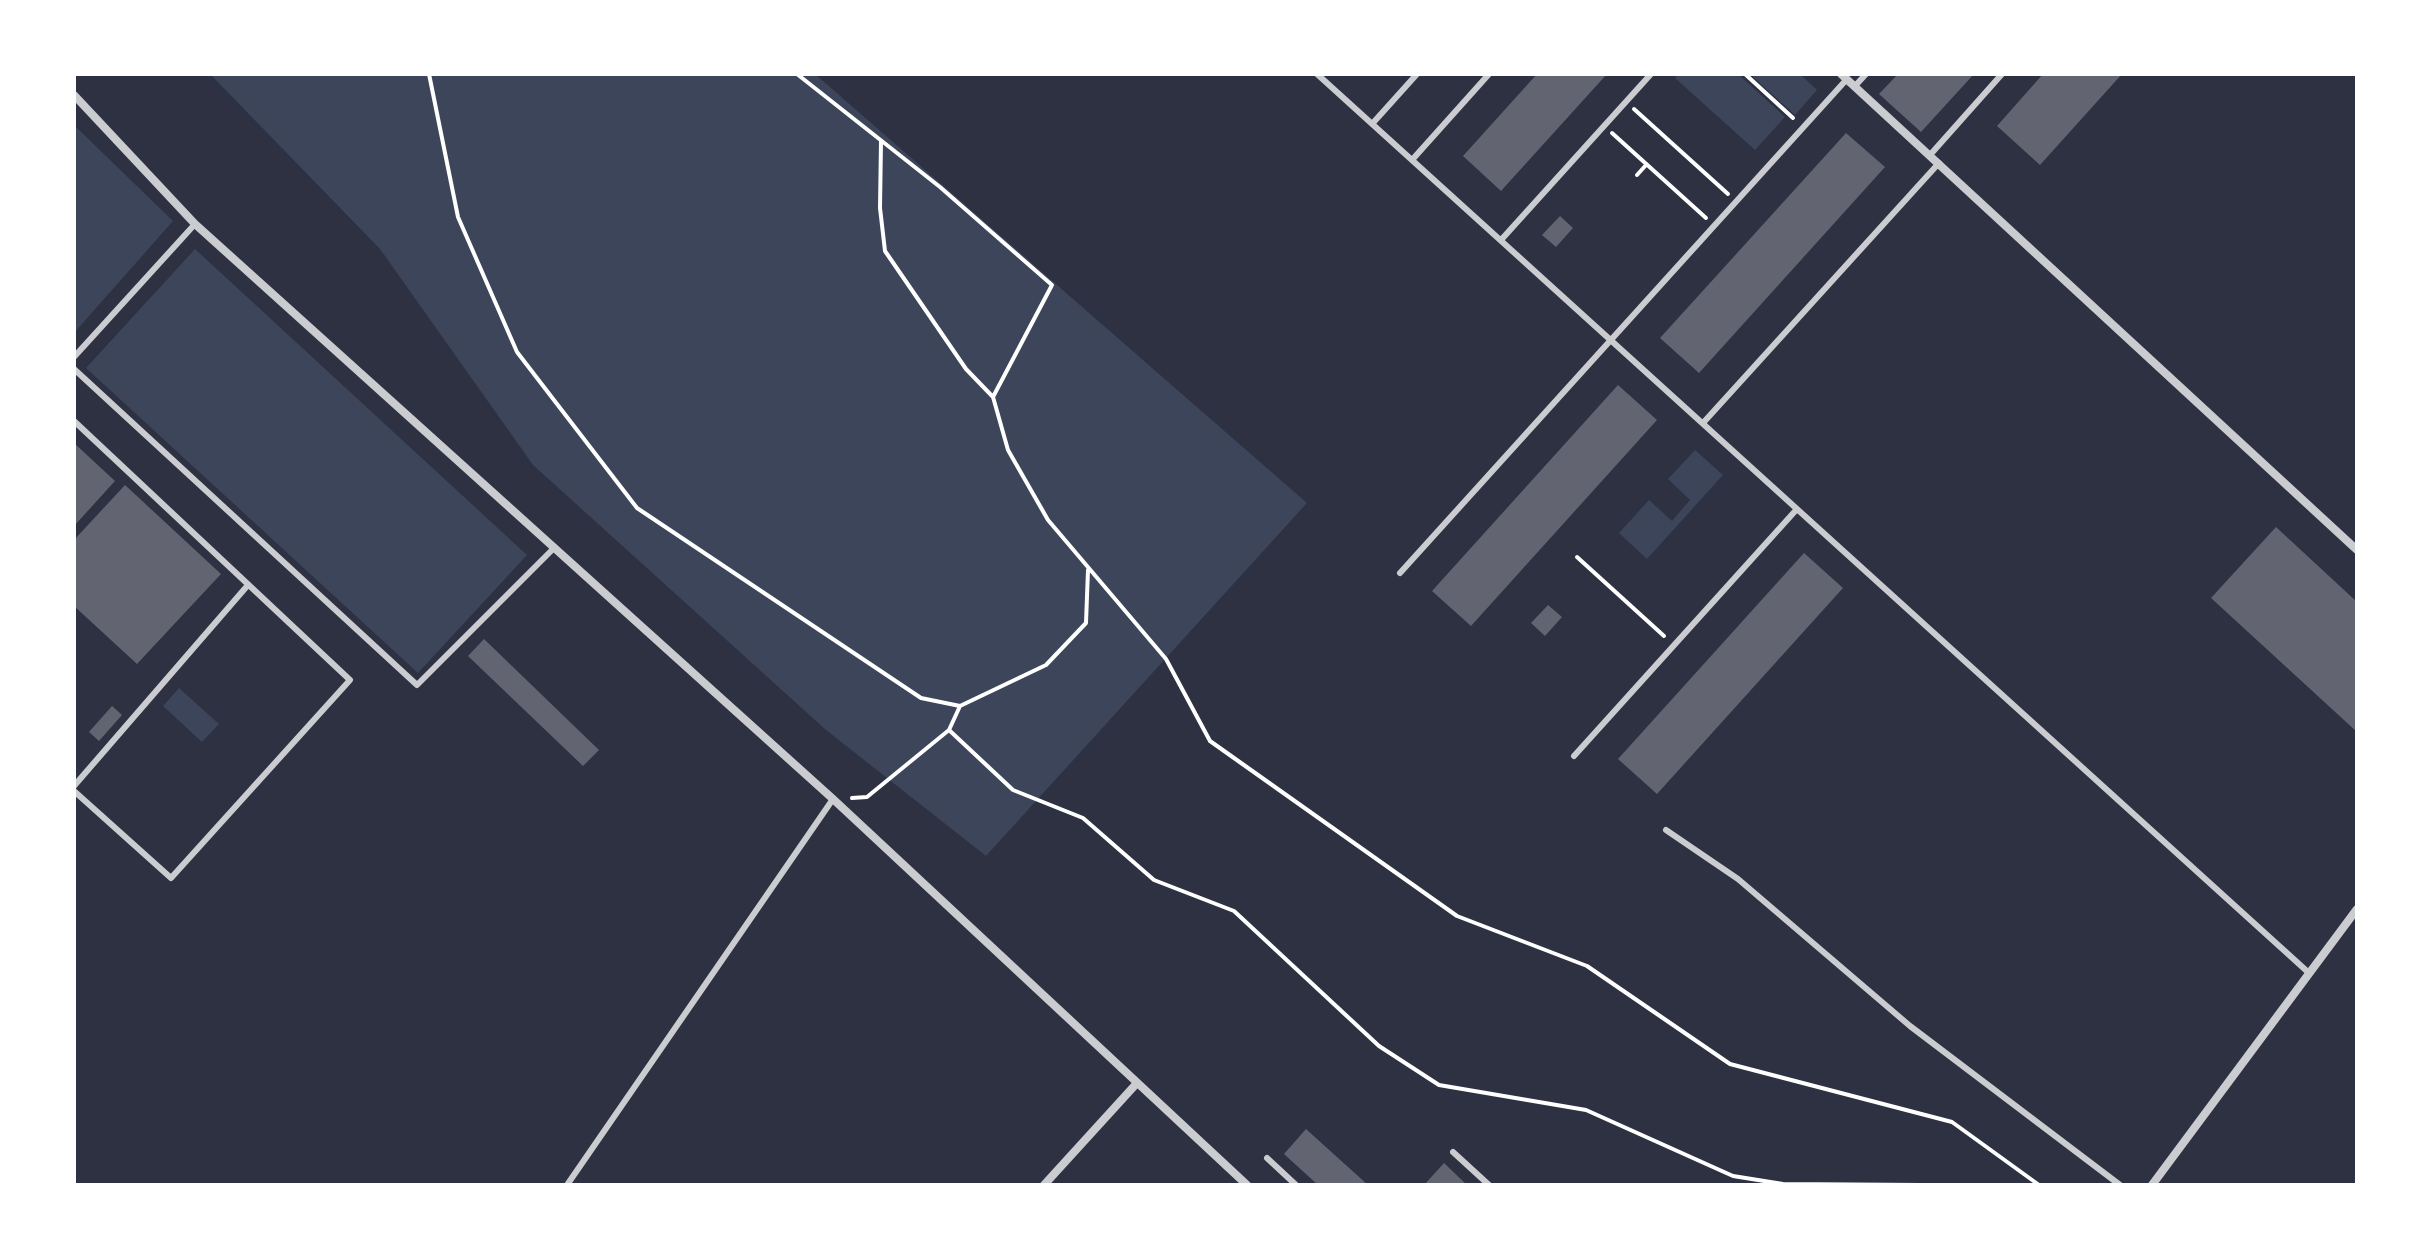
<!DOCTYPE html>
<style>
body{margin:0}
#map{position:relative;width:2431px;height:1259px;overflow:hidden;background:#2d3142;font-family:"IBM Plex Serif",serif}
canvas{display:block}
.frame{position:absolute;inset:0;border:76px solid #fff;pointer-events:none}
</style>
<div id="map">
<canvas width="2431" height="1259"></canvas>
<div class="frame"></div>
</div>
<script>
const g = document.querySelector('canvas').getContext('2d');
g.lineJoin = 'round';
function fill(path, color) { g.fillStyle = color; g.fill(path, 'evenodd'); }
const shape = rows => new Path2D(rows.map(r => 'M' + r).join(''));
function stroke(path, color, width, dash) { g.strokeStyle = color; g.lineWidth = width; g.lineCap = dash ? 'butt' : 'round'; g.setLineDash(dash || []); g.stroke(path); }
fill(shape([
 [210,74,815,74,1307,503,986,856,826,730,533,465,380,249],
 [1679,74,1738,74,1785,117,1755,150,1675,78],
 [1755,74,1800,74,1817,90,1795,115,1753,77],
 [74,125,173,221,74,333],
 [195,249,527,555,418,673,86,368],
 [1695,450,1723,475,1647,559,1619,533,1649,500,1672,521,1690,500,1668,479],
 [179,688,219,724,202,742,163,706]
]), '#3c4559');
fill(shape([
 [1537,74,1607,74,1501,191,1463,156],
 [1898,74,1974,74,1921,132,1879,94],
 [2043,74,2122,74,2040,165,1997,126],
 [1846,133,1885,167,1699,373,1660,338],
 [1560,216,1573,228,1556,247,1542,235],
 [1618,385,1657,420,1471,626,1432,591],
 [74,443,115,481,74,526],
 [125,485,221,574,137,664,74,606,74,540],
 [2276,527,2357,602,2357,732,2211,598],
 [1804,553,1843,588,1657,794,1618,759],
 [1548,605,1562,617,1545,636,1531,623],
 [484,639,599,750,583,766,468,656],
 [112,706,122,715,99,741,89,732],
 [1306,1129,1368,1185,1318,1185,1284,1154],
 [1444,1163,1467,1185,1424,1185]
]), '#626471');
stroke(shape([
 [429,74,458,217,517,352,637,508,921,698,960,706],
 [797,74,940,187,1052,285,993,397,1008,450,1048,520,1166,659,1210,741,1457,916,1587,966,1730,1064,1952,1122,2039,1185],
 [1745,74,1793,118],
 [1634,109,1728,194],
 [1612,133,1706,218],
 [881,141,880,208,885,251,966,369,993,397],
 [1637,175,1646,165],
 [1577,557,1664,636],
 [949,730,1013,790,1083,818,1154,880,1234,911,1379,1046,1439,1085,1586,1110,1733,1176,1783,1184,1921,1185],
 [852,798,867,797,949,730,960,706,1046,665,1086,623,1088,570]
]), '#fff', 4);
stroke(shape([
 [1317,74,2309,973],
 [1855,86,1866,74],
 [1372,124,1417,74],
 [1930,155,2002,74],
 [1412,160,1489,74],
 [1501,240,1651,74],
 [74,357,195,224],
 [74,369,417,685,554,548],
 [74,421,350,680,171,878,74,791],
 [1703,423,1939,163],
 [1400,573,1847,79],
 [1574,756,1797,509],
 [74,786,248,585],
 [1666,830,1738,879,1910,1026,2120,1185],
 [1453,1152,1489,1185],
 [1267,1158,1296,1185],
 [567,1185,833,799]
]), '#caccd0', 6);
stroke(shape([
 [1841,74,2357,550],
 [74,95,195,224,833,799,1247,1185],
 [1044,1185,1137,1083],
 [2152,1185,2357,909]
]), '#caccd0', 8);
</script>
